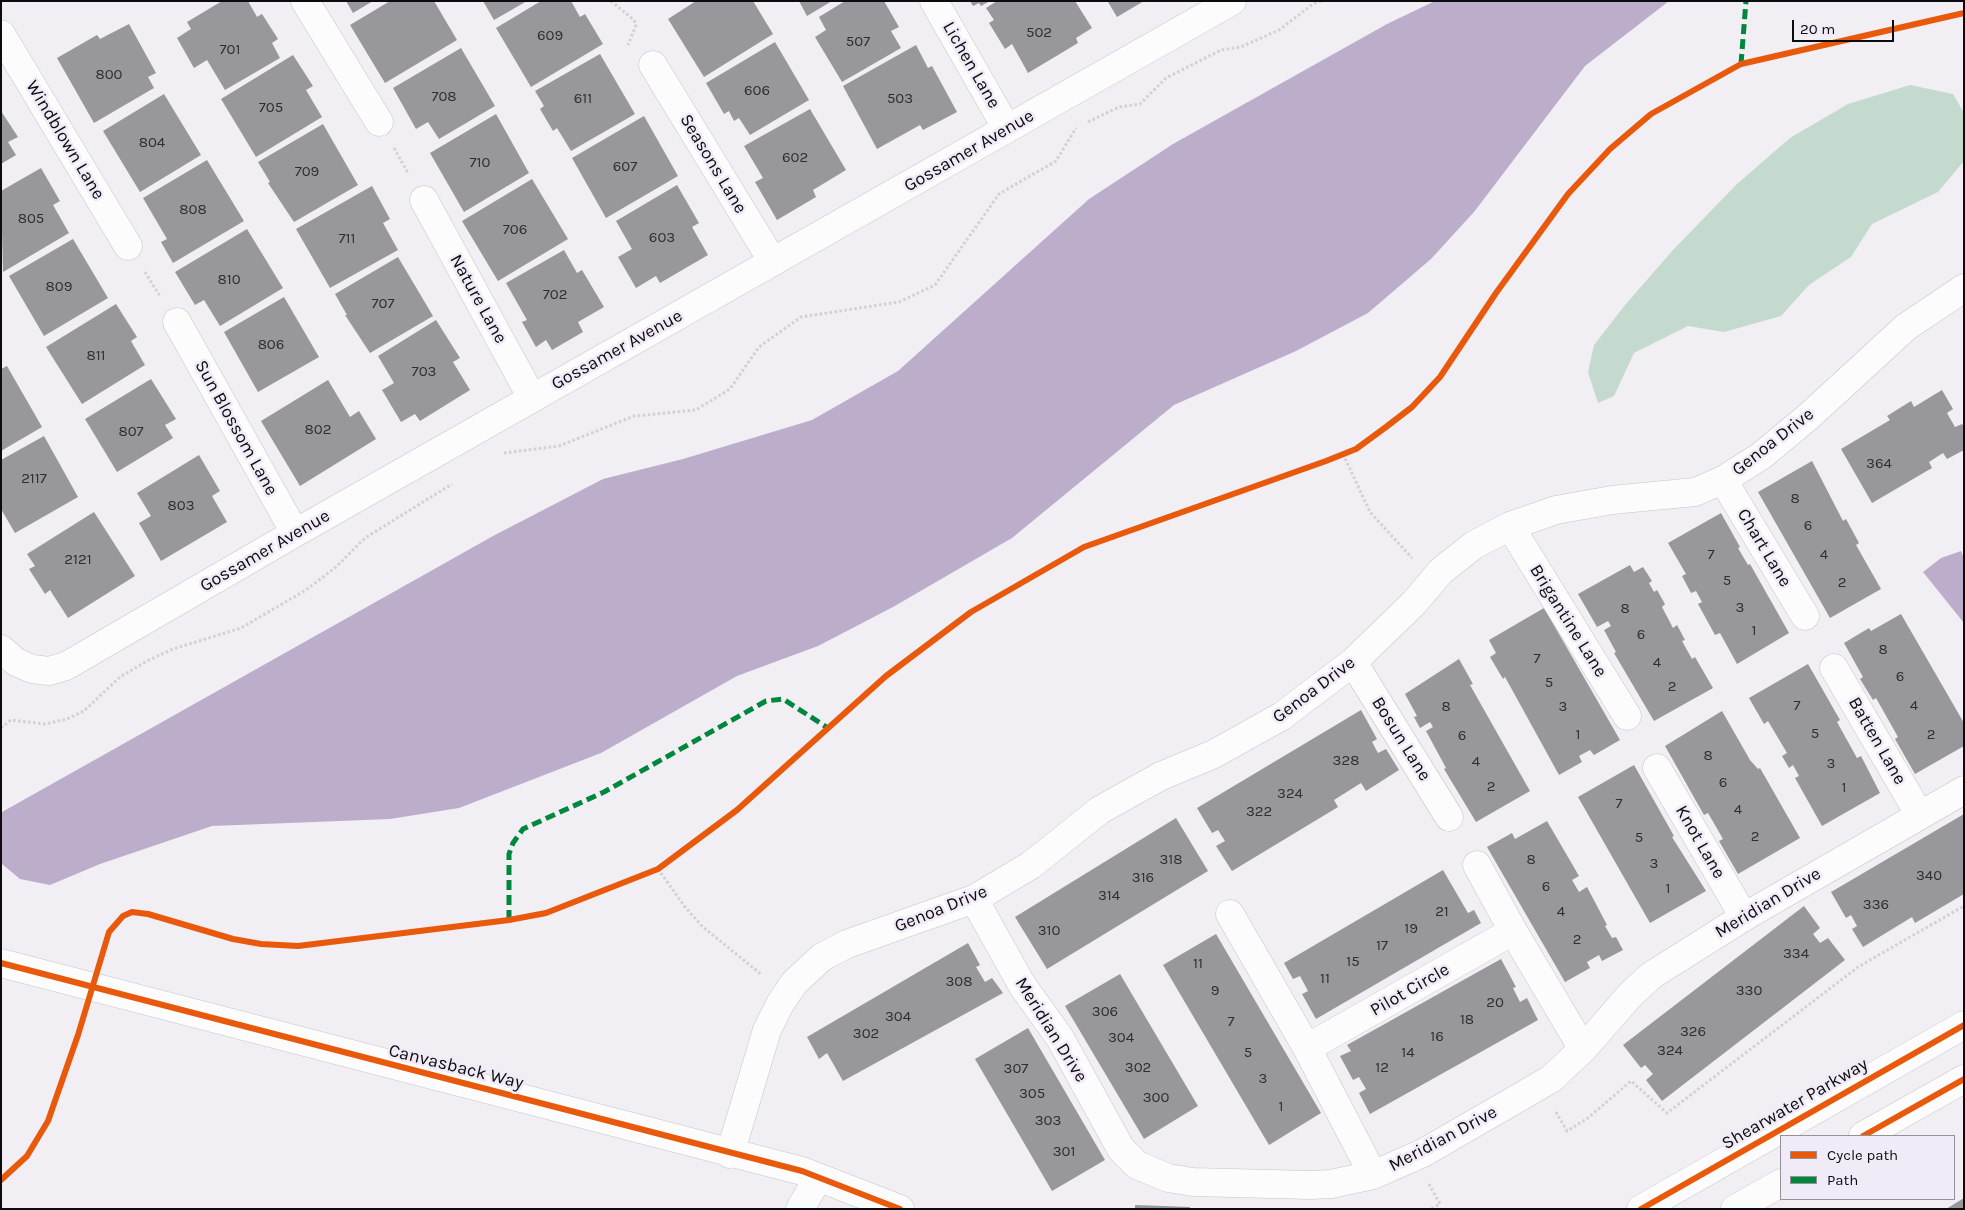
<!DOCTYPE html>
<style>
body{margin:0}
#map{position:relative;width:1965px;height:1210px;overflow:hidden;background:#f1eef4;font-family:Karla,sans-serif}
canvas{display:block}
.frame{position:absolute;inset:0;border:2px solid #0c0b0e;pointer-events:none}
.legend{position:absolute;left:1780px;top:1135px;width:175px;height:65px;box-sizing:border-box;background:#f0ebf7;border:1px solid #95919a;margin:0;padding:6px 9px;list-style:none;font-size:15px;color:#0c0b0e}
.legend li{display:flex;align-items:center;gap:10px;height:25px}
.legend b{width:25px;border:1px solid #95919a}
.scale{position:absolute;left:1792px;top:20px;width:102px;height:22px;box-sizing:border-box;border:2px solid #0c0b0e;border-top:0;padding-left:6px;font-size:15px;line-height:18px;white-space:nowrap;color:#0c0b0e;-webkit-text-stroke:4px #f0ebf7;paint-order:stroke}
</style>
<div id="map">
<canvas width="1965" height="1210"></canvas>
<div class="frame"></div>
<ul class="legend">
<li><b style="height:6px;background:#e8590c"></b>Cycle path</li>
<li><b style="height:6px;background:#00873e"></b>Path</li>
</ul>
<div class="scale">20 m</div>
</div>
<script>
const g = document.querySelector('canvas').getContext('2d');
g.lineJoin = 'round';
function fill(path, color) { g.fillStyle = color; g.fill(path, 'evenodd'); }
const shape = rows => new Path2D(rows.map(r => 'M' + r).join(''));
function stroke(path, color, width, dash) { g.strokeStyle = color; g.lineWidth = width; g.lineCap = dash ? 'butt' : 'round'; g.setLineDash(dash || []); g.stroke(path); }
function drawText(font, color, halo, rows, align = 'center') {
  g.font = font + ' Karla,sans-serif'; g.lineWidth = 5; g.setLineDash([]); g.textBaseline = 'middle'; g.strokeStyle = halo; g.fillStyle = color; for (const [text, x, y, turn = 0] of rows) {
    g.save(); g.translate(x, y); g.rotate((+turn || 0) * Math.PI / 180); g.textAlign = isNaN(turn) ? turn : align; if (halo) g.strokeText(text, 0, 0); g.fillText(text, 0, 0); g.restore();
  }
}
fill(shape([
 [1910,85,1953,94,1964,113,1964,161,1938,192,1872,224,1851,257,1809,285,1781,316,1724,332,1688,326,1634,353,1614,396,1598,403,1588,372,1594,345,1625,305,1673,250,1737,184,1790,138,1848,104]
]), '#c4dace');
fill(shape([
 [1435,1,1669,1,1585,66,1474,212,1431,259,1368,313,1296,351,1174,405,1012,538,893,607,818,646,737,676,601,753,459,808,390,819,212,826,100,864,50,885,20,879,2,864,2,812,493,536,603,479,683,459,812,420,898,371,1089,199,1173,144,1387,24],
 [1961,551,1964,558,1964,623,1923,572,1941,558]
]), '#bcaecb');
fill(shape([
 [222,1,248,1,257,17,262,14,278,39,272,43,280,58,225,90,207,60,194,68,177,38,191,29,187,22],
 [346,1,373,1,353,13],
 [390,1,434,1,457,40,385,83,350,25],
 [483,1,527,1,494,20],
 [541,1,571,1,580,17,585,14,603,44,531,87,496,28],
 [696,1,753,1,773,34,704,77,668,19],
 [799,1,832,1,807,16],
 [845,1,884,1,899,27,891,31,901,48,842,82,815,37,826,30,819,17],
 [970,1,990,1,981,6,979,3,973,6],
 [997,1,1075,1,1092,28,1076,38,1078,43,1028,73,1012,44,1005,49,989,23,994,20,986,8],
 [1144,1,1117,17,1108,2,1110,1],
 [129,24,156,73,148,77,154,88,94,123,57,58,97,35,100,39],
 [775,42,809,100,750,135,739,118,734,121,729,111,724,114,706,83],
 [916,45,928,68,932,66,957,112,923,130,920,125,877,149,843,86],
 [461,48,495,106,439,139,428,122,416,129,393,88],
 [600,54,635,114,571,151,557,128,553,131,540,109,544,106,535,91],
 [293,55,313,86,306,90,322,117,256,157,221,99],
 [164,94,201,155,140,192,103,131],
 [810,109,846,170,813,190,816,197,777,220,755,182,763,178,744,146],
 [1,111,18,137,8,142,16,155,1,164],
 [496,114,529,173,464,212,430,153],
 [644,116,678,176,606,218,572,158],
 [323,124,358,185,294,222,268,183,270,182,258,162],
 [207,160,244,221,173,263,161,242,167,239,143,198],
 [41,168,60,201,53,205,69,233,3,272,1,191],
 [532,179,568,239,498,281,462,221],
 [677,185,699,223,692,227,708,255,660,283,656,276,636,288,618,257,632,249,616,221],
 [372,186,390,219,383,223,398,250,330,288,296,229],
 [247,229,283,288,220,326,204,300,195,305,175,272],
 [73,239,108,298,44,336,9,276],
 [564,250,577,273,582,270,604,307,578,322,583,332,552,350,546,340,536,347,522,322,527,320,506,283],
 [398,257,433,316,370,353,345,315,347,315,335,294],
 [284,297,319,357,258,392,224,332],
 [116,304,137,337,131,341,145,365,82,404,46,347],
 [436,320,460,358,453,362,470,390,420,421,415,414,401,422,382,390,394,383,378,356],
 [7,366,42,427,1,451,1,369],
 [151,379,176,419,165,425,173,438,117,472,85,419],
 [328,380,350,417,359,411,376,439,300,486,261,421],
 [1942,390,1953,409,1947,413,1955,427,1962,424,1964,427,1964,450,1947,459,1943,453,1929,462,1932,468,1872,503,1841,449,1890,420,1887,416,1911,401,1914,407],
 [44,436,78,497,15,533,1,509,1,460],
 [199,455,220,491,212,496,227,522,161,561,139,523,151,516,137,493],
 [1812,461,1843,521,1846,519,1859,543,1856,545,1881,589,1830,618,1758,492],
 [94,512,135,576,68,618,50,590,45,594,29,569,35,566,27,554],
 [1721,513,1740,547,1738,548,1748,565,1750,564,1789,633,1737,664,1720,633,1715,635,1698,604,1702,602,1696,591,1691,593,1682,576,1686,574,1668,543],
 [1630,565,1634,572,1643,567,1652,581,1649,583,1654,592,1657,590,1665,604,1662,607,1673,628,1677,625,1685,640,1682,641,1692,659,1695,657,1713,688,1654,721,1614,653,1616,652,1604,630,1611,626,1608,621,1597,627,1578,594],
 [1544,608,1620,740,1594,755,1590,750,1579,756,1582,762,1559,775,1505,677,1503,679,1490,657,1496,653,1489,640],
 [1901,614,1964,723,1964,746,1915,774,1895,739,1898,737,1876,698,1873,700,1860,679,1863,677,1844,643,1869,628,1871,631],
 [1459,659,1473,684,1470,685,1530,791,1476,822,1444,769,1446,768,1426,731,1433,727,1430,722,1420,728,1414,717,1417,716,1405,694],
 [1808,664,1840,720,1837,722,1857,758,1861,756,1880,793,1822,826,1795,778,1799,776,1793,765,1789,768,1782,756,1787,753,1768,721,1764,724,1749,698],
 [1361,710,1377,739,1372,742,1378,753,1386,749,1399,770,1366,791,1361,783,1334,800,1338,807,1232,871,1216,846,1225,841,1218,830,1212,833,1197,808],
 [1722,711,1750,760,1758,769,1760,768,1800,838,1738,874,1719,841,1723,839,1708,813,1704,815,1665,746],
 [1634,765,1674,836,1672,837,1706,891,1650,923,1578,797],
 [1964,814,1964,894,1915,923,1912,917,1863,947,1852,929,1857,926,1851,915,1846,918,1831,892],
 [1176,818,1208,871,1047,969,1015,917],
 [1547,821,1579,876,1572,880,1579,892,1587,887,1607,925,1605,926,1612,938,1616,937,1623,950,1602,961,1599,955,1587,962,1590,968,1565,982,1487,847,1512,833,1515,839],
 [1443,870,1468,913,1474,910,1481,923,1316,1019,1302,994,1308,991,1300,976,1293,979,1284,963],
 [1804,906,1820,928,1813,934,1820,943,1828,938,1845,960,1662,1101,1646,1080,1653,1074,1645,1065,1641,1068,1623,1045],
 [1216,934,1321,1113,1269,1145,1163,965],
 [968,943,980,965,976,967,985,982,992,978,1003,993,843,1081,827,1053,819,1059,807,1037],
 [1501,959,1516,987,1513,988,1520,1002,1527,998,1538,1020,1370,1114,1359,1093,1366,1089,1359,1077,1353,1080,1340,1056,1351,1051,1347,1045],
 [1120,974,1198,1106,1144,1139,1065,1006],
 [1028,1028,1105,1160,1052,1191,975,1059],
 [1964,1198,1964,1209,1946,1209],
 [1135,1205,1190,1207,1190,1209,1135,1209]
]), '#98979b');
const street = shape([
 [305,1,379,122],
 [934,1,1007,129],
 [1,34,128,246],
 [653,65,773,262],
 [424,200,532,398],
 [177,322,295,533],
 [1723,480,1805,616],
 [1510,526,1627,716],
 [1,649,16,662,32,669,49,671,66,666,295,533,1232,1],
 [1353,662,1449,817],
 [1834,668,1919,814],
 [1657,768,1744,917],
 [1477,865,1513,931,1583,1049],
 [974,899,1022,985,1060,1038,1121,1149,1137,1165,1168,1178,1193,1182,1311,1185,1331,1184,1373,1175,1423,1153,1551,1079,1583,1049,1632,993,1652,975,1744,917,1964,790],
 [1230,914,1307,1048,1373,1175],
 [1307,1048,1513,931],
 [730,1154,767,1030,780,1004,794,983,822,957,847,944,974,899,1031,865,1100,810,1161,776,1214,754,1282,716,1353,662,1414,603,1441,571,1474,545,1510,526,1556,510,1612,500,1695,492,1723,480,1761,456,1808,417,1906,327,1964,288],
 [800,1209,818,1178]
]);
const secondary = shape([
 [1,963,802,1171,900,1209],
 [1863,1136,1964,1079],
 [1641,1209,1964,1025],
 [1735,1209,1781,1183]
]);
stroke(street, '#c6c4c8', 29);
stroke(secondary, '#c6c4c8', 29);
stroke(shape([
 [611,1,634,20,636,25,628,45],
 [1088,122,1119,107,1140,104,1166,78,1221,50,1241,47,1279,30,1313,4,1321,1],
 [394,148,408,173],
 [145,272,160,296],
 [504,453,559,446,634,416,696,410,730,389,759,347,801,317,899,302,935,285,999,194,1056,161,1076,128],
 [1343,454,1370,512,1412,558],
 [1,728,11,720,45,724,67,719,84,711,120,677,147,661,173,649,241,628,306,590,336,567,365,538,452,484],
 [658,869,685,907,703,927,762,975],
 [1556,1112,1567,1131,1588,1118,1631,1081,1667,1113,1858,967,1964,906],
 [1429,1184,1440,1204,1431,1209]
]), '#d2d1d2', 3, [2.5, 2.5]);
stroke(street, '#fdfcfd', 28);
stroke(secondary, '#fdfcfd', 28);
stroke(shape([
 [1741,64,1746,1],
 [509,920,509,854,513,843,523,829,604,792,766,701,783,699,828,728]
]), '#00873e', 5, [10, 5]);
stroke(shape([
 [1,963,802,1171,900,1209],
 [1863,1136,1964,1079],
 [1,1180,27,1156,48,1121,78,1035,109,932,123,916,132,912,148,914,233,939,261,944,298,946,509,920,546,913,658,869,737,810,886,676,971,612,1084,547,1326,461,1356,449,1386,427,1412,407,1440,377,1496,293,1568,194,1610,149,1651,114,1741,64,1964,13],
 [1641,1209,1964,1025]
]), '#e8590c', 6);
drawText('15px', '#2f2e31', null, [
 ["502",1039,33],
 ["609",550,36],
 ["507",858,42],
 ["701",230,50],
 ["800",109,75],
 ["606",757,91],
 ["708",444,97],
 ["611",583,99],
 ["503",900,99],
 ["705",271,108],
 ["804",152,143],
 ["602",795,158],
 ["710",480,163],
 ["607",625,167],
 ["709",307,172],
 ["808",193,210],
 ["805",31,219],
 ["706",515,230],
 ["603",662,238],
 ["711",347,239],
 ["810",229,280],
 ["809",59,287],
 ["702",555,295],
 ["707",383,304],
 ["806",271,345],
 ["811",96,356],
 ["703",424,372],
 ["802",318,430],
 ["807",131,432],
 ["364",1879,464],
 ["2117",34,479],
 ["8",1795,499],
 ["803",181,506],
 ["6",1808,526],
 ["7",1711,555],
 ["4",1824,555],
 ["2121",78,560],
 ["5",1727,581],
 ["2",1842,583],
 ["3",1740,608],
 ["8",1625,609],
 ["1",1754,631],
 ["6",1641,635],
 ["8",1883,650],
 ["7",1537,659],
 ["4",1657,663],
 ["6",1900,677],
 ["5",1549,683],
 ["2",1672,687],
 ["7",1797,706],
 ["4",1914,706],
 ["8",1446,707],
 ["3",1563,707],
 ["5",1815,734],
 ["1",1578,735],
 ["2",1931,735],
 ["6",1462,736],
 ["8",1708,756],
 ["328",1346,761],
 ["4",1476,762],
 ["3",1831,764],
 ["6",1723,783],
 ["2",1491,787],
 ["1",1844,788],
 ["324",1290,794],
 ["7",1619,804],
 ["4",1738,810],
 ["322",1259,812],
 ["2",1755,837],
 ["5",1639,838],
 ["318",1171,860],
 ["8",1531,860],
 ["3",1654,864],
 ["340",1929,876],
 ["316",1143,878],
 ["6",1546,887],
 ["1",1668,889],
 ["314",1109,896],
 ["336",1876,905],
 ["21",1442,912],
 ["4",1561,912],
 ["19",1411,929],
 ["310",1049,931],
 ["2",1577,940],
 ["17",1382,946],
 ["334",1796,954],
 ["15",1353,962],
 ["11",1198,964],
 ["11",1325,979],
 ["308",959,982],
 ["9",1215,991],
 ["330",1749,991],
 ["20",1495,1003],
 ["306",1105,1012],
 ["304",898,1017],
 ["18",1467,1020],
 ["7",1231,1022],
 ["326",1693,1032],
 ["302",866,1034],
 ["16",1437,1037],
 ["304",1121,1038],
 ["324",1670,1051],
 ["5",1248,1053],
 ["14",1408,1053],
 ["302",1138,1068],
 ["12",1382,1068],
 ["307",1016,1069],
 ["3",1263,1079],
 ["305",1032,1094],
 ["300",1156,1098],
 ["1",1281,1107],
 ["303",1048,1121],
 ["301",1064,1152]
]);
drawText('18px', '#0c0b0e', '#f0ebf7', [
 ["Lichen Lane",971,65,60],
 ["Windblown Lane",65,140,59],
 ["Gossamer Avenue",969,151,-30],
 ["Seasons Lane",713,164,59],
 ["Nature Lane",478,299,61],
 ["Gossamer Avenue",617,350,-29],
 ["Sun Blossom Lane",236,428,61],
 ["Genoa Drive",1773,442,-38],
 ["Chart Lane",1764,548,59],
 ["Gossamer Avenue",265,551,-30],
 ["Brigantine Lane",1568,621,58],
 ["Genoa Drive",1314,690,-37],
 ["Bosun Lane",1401,739,58],
 ["Batten Lane",1877,741,60],
 ["Knot Lane",1700,842,60],
 ["Meridian Drive",1768,903,-31],
 ["Genoa Drive",941,909,-22],
 ["Pilot Circle",1410,990,-30],
 ["Meridian Drive",1051,1030,58],
 ["Canvasback Way",456,1067,14],
 ["Shearwater Parkway",1795,1104,-30],
 ["Meridian Drive",1443,1139,-28]
]);
</script>
